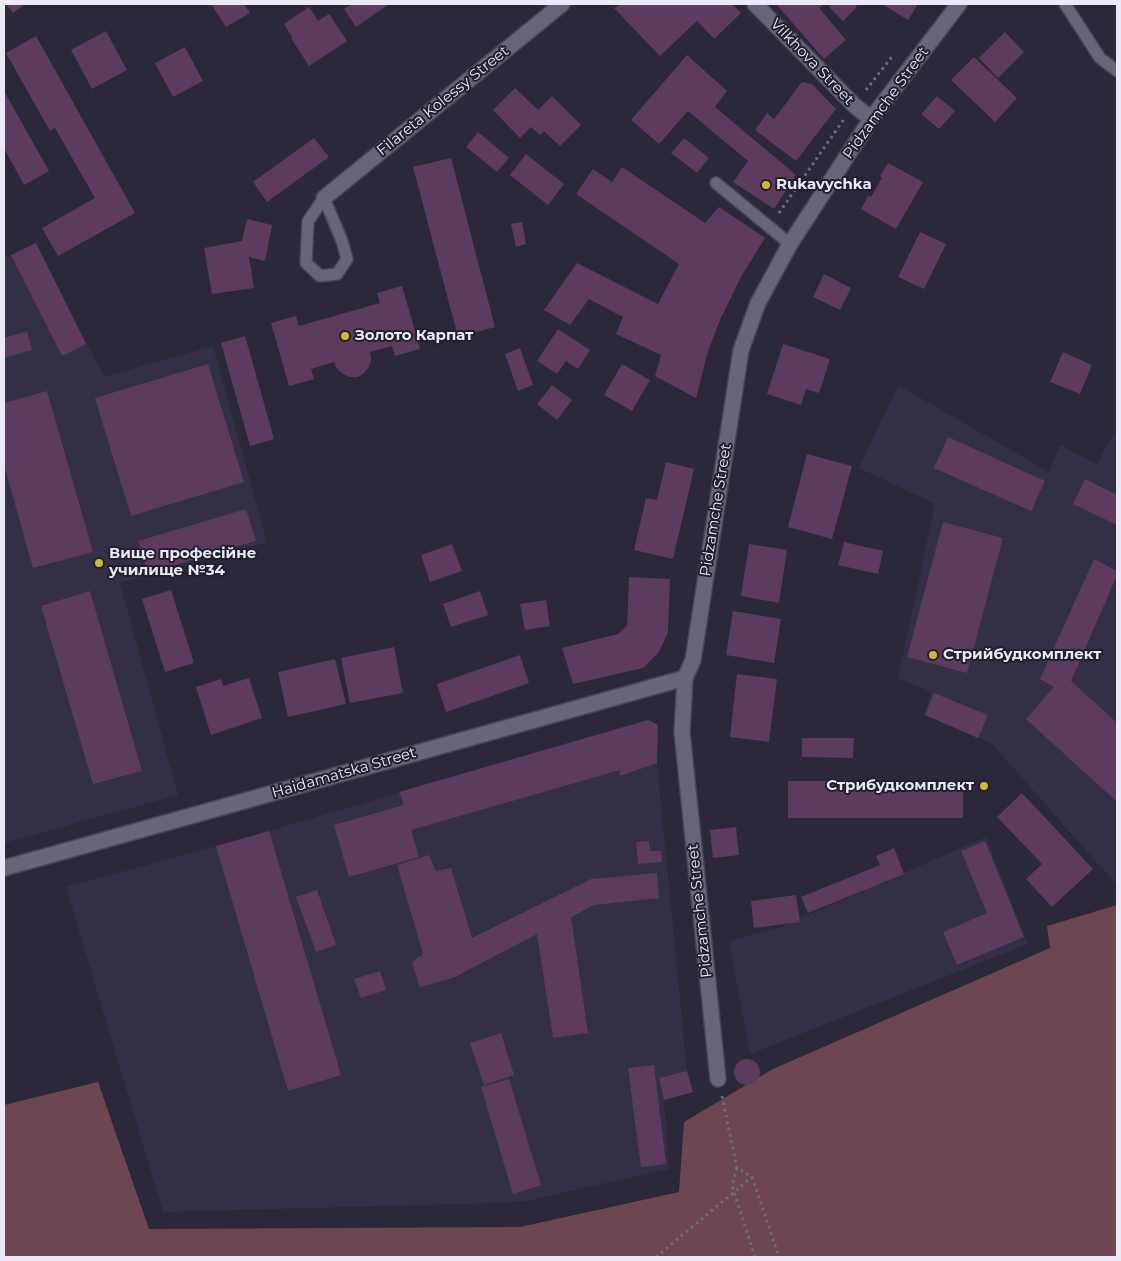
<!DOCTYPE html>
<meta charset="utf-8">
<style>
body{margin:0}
#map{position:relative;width:1121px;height:1261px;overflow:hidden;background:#2b2839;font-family:Montserrat,sans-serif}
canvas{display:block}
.frame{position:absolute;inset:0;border:5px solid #ebe9f5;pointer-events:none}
</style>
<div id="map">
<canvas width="1121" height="1261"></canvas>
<div class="frame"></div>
</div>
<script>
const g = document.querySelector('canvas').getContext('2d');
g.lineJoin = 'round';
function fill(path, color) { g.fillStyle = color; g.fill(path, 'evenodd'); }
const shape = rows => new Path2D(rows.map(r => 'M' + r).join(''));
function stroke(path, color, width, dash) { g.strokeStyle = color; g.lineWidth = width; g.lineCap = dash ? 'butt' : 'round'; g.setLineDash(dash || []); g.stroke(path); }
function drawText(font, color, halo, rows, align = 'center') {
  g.font = font + ' Montserrat,sans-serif'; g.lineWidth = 4; g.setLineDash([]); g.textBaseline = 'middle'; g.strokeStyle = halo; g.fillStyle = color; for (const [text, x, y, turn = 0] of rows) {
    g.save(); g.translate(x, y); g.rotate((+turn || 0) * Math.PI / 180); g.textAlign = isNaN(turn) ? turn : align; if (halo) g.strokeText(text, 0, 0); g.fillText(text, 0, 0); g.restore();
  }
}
fill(shape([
 [36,243,104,377,213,346,267,542,120,583,178,795,4,843,4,258],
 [898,385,1049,472,1060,445,1097,464,1117,427,1117,883,1116,884,992,744,925,712,931,692,898,678,935,504,859,468],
 [648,720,658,725,657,763,687,1071,693,1092,664,1100,669,1169,526,1201,500,1203,163,1212,66,887,217,846],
 [986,837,1028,944,750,1054,729,941,778,928]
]), '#332f46');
fill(shape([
 [1117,905,1117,1257,4,1257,4,1105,98,1082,149,1229,520,1227,679,1192,684,1122,773,1069,1050,948,1047,926]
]), '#6d4652');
fill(shape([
 [6,4,23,4,24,5,13,13],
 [211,4,244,4,250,13,226,27],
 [352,4,389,4,356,27,344,9],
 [622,4,732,4,741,13,714,39,697,21,660,56,614,8],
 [776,4,824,4,819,8,846,40,824,59],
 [833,4,854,4,857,7,843,21,829,7],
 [882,4,918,4,908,20],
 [309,7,318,21,329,14,347,41,309,66,291,38,292,37,284,24],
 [106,31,127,70,92,89,71,50],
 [1005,32,1024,52,998,78,979,58],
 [36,36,135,213,58,256,42,228,95,198,55,128,50,131,6,53],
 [185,47,203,81,173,97,155,63],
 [687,55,727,91,715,107,796,175,774,209,733,182,748,161,688,111,659,144,631,120],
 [974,57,1017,98,995,122,951,80],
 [802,82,812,84,836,109,796,161,755,130,767,113,774,119],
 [515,88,538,110,552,96,581,125,560,146,544,131,540,135,531,127,520,138,493,110],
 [4,91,49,171,24,185,4,148],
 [937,96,955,111,939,129,921,114],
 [478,132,509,158,497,172,466,147],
 [314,138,329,157,267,202,253,182],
 [684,138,709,158,697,173,671,153],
 [526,154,564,184,548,205,510,175],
 [451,158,495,327,458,337,413,167],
 [888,163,923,182,896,229,861,209,868,196,871,197,882,178,880,176],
 [622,167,705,223,719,207,765,238,742,275,720,320,707,354,696,398,655,376,661,355,616,334,623,317,589,299,570,325,544,310,577,263,658,304,679,264,576,194,593,169,612,182],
 [247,219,272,225,265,261,249,257,254,288,212,294,204,248,242,241],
 [522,222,526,244,516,247,511,224],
 [920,232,946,244,924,289,898,277],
 [36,243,86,344,62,356,11,255],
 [824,274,851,288,840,310,813,297],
 [402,286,420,349,395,356,392,346,370,352,371,359,369,367,364,373,358,377,350,377,343,374,337,369,334,362,311,369,314,379,289,386,271,323,296,316,299,326,380,303,377,293],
 [558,329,590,350,578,369,566,361,557,374,537,361],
 [27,331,32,350,4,358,4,338],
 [245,336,274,439,250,446,221,343],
 [783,344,830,359,819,393,806,389,801,405,767,394],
 [520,348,533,385,518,391,505,354],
 [1063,352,1092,365,1080,394,1050,382],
 [208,364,244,482,131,516,95,398],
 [622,364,650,380,632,411,604,395],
 [552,385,572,400,557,420,537,404],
 [47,391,93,552,33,568,4,465,4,403],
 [948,437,1045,481,1031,511,934,468],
 [807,454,852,466,832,539,788,527],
 [666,462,694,469,673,559,634,550,646,498,657,500],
 [1085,479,1117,495,1117,525,1073,504],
 [246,509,256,541,148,573,138,541],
 [943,522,1003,538,967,673,907,657],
 [844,542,883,551,878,574,838,565],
 [452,544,462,571,430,582,421,555],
 [749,544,787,550,779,603,741,596],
 [1094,559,1117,571,1117,575,1071,681,1117,723,1117,802,1026,719,1054,687,1040,679],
 [629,577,670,579,668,632,659,652,643,668,573,684,562,648,618,634,627,626],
 [171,590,194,663,165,672,142,599],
 [90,591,142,771,93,784,41,606],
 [480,591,488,615,451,627,443,604],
 [546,600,550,626,525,630,520,604],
 [733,611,781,619,774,663,726,655],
 [394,647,403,693,350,703,341,658],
 [520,655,529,683,446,712,437,684],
 [335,659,346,704,288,717,278,672],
 [737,674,777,679,769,742,730,737],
 [249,678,262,718,211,735,196,687,221,679,223,686],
 [934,693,988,715,978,738,925,715],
 [648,720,658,725,657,763,620,776,620,770,411,830,419,857,349,877,334,825,404,805,399,792],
 [802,738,854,738,853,758,802,757],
 [788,781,963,781,963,818,788,818],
 [1022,793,1093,869,1052,907,1026,879,1042,864,997,817],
 [736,827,739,855,713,858,710,830],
 [269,831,341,1075,288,1091,216,846],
 [649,841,650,851,661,851,662,862,638,864,636,842],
 [985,841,1024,937,957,965,943,932,987,913,961,851],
 [894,848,904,874,808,913,801,897,880,865,876,856],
 [429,855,436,871,451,868,472,938,591,879,657,873,659,898,594,905,571,917,588,1033,553,1038,537,934,453,978,420,987,412,962,423,954,397,865],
 [317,890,336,945,316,952,296,897],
 [796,895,800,922,754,928,751,901],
 [380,971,386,990,361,998,354,979],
 [501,1033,514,1075,484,1085,470,1043],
 '734 1072a13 13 0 1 1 26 0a13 13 0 1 1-26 0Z',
 [654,1065,666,1164,641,1167,628,1068],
 [687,1071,693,1092,664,1100,659,1078],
 [509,1079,541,1185,513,1194,481,1087]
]), '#5d3b5e');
const lane = shape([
 [1065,4,1100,58,1117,71],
 [716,183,790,244],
 [324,198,342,241,347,259,337,274,320,276,306,263,308,221,324,198]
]);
const street = shape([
 [755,4,854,105,871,119],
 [324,198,562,4],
 [4,868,685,678],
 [718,1079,682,732,685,678,693,660,741,350,758,303,790,244,871,119,959,4]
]);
stroke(lane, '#484553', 14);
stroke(street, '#484553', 18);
stroke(shape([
 [866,90,894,54],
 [779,213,844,119],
 [722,1096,737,1168,752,1177,779,1257],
 [737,1168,732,1186,755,1257],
 [656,1257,752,1177]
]), '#6f6d7c', 3, [2.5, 4]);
stroke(lane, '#686579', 11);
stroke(street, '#686579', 15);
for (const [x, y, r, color] of [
 [766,185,5,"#cfb837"],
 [345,336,5,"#cfb837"],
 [99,563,5,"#cfb837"],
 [933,655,5,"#cfb837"],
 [984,786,5,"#cfb837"]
]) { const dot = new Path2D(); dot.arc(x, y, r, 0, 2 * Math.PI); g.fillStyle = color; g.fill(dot); stroke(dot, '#221f2f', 2); }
drawText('15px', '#ebe9f5', '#221f2f', [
 ["Vilkhova Street",812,62,46],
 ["Filareta Kolessy Street",443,101,-39],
 ["Pidzamche Street",886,103,-54],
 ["Pidzamche Street",716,510,-81],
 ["Haidamatska Street",344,773,-16],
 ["Pidzamche Street",700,911,-96]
]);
drawText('bold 15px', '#ebe9f5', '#221f2f', [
 ["Rukavychka",776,185],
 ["Золото Карпат",355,336],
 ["Вище професійне",109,554],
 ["училище №34",109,571],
 ["Стрийбудкомплект",943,655],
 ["Стрибудкомплект",974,786,"right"]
], 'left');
</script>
